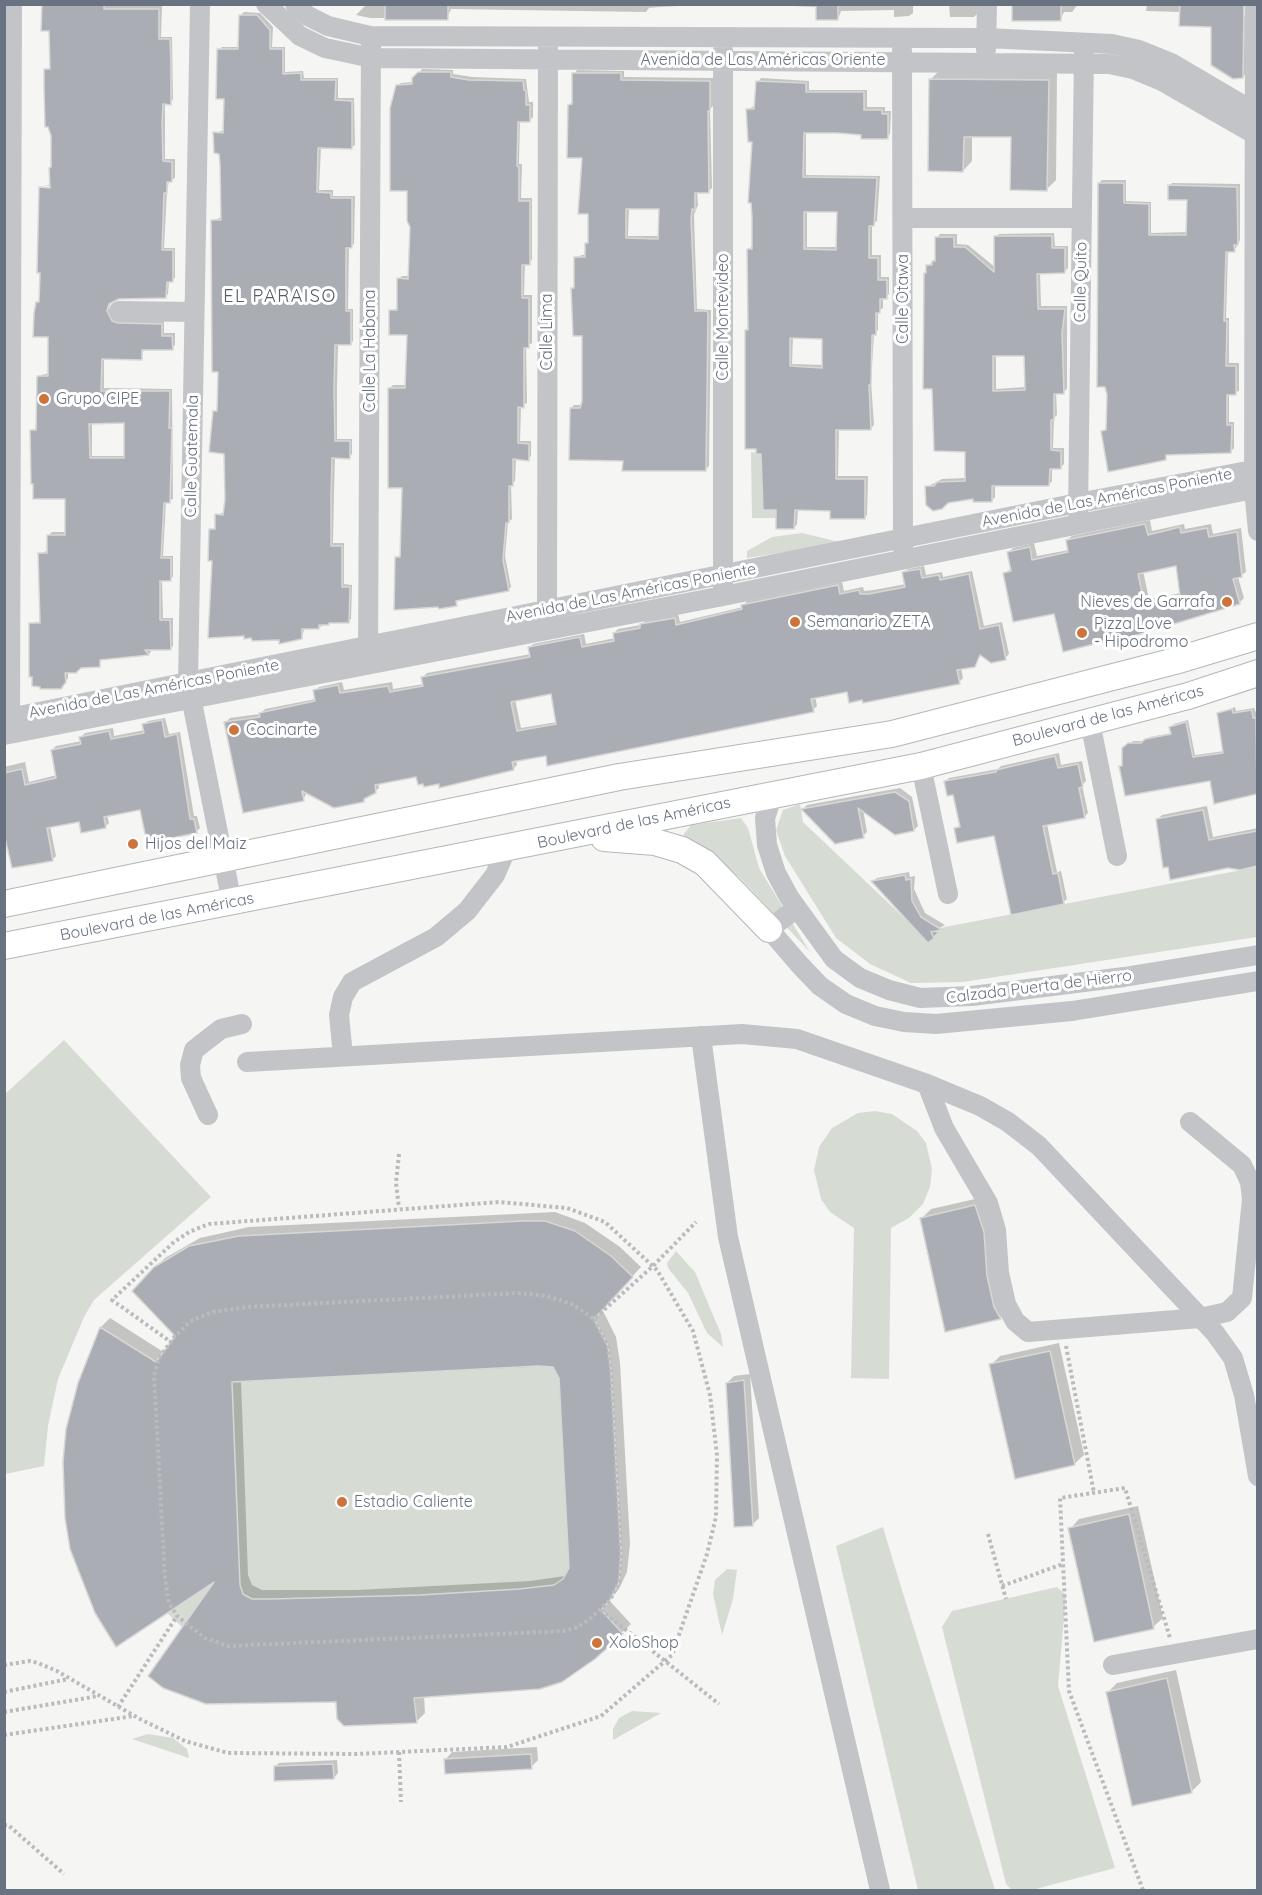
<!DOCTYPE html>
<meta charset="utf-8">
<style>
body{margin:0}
#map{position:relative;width:1262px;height:1895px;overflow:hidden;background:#f5f5f3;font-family:Quicksand,sans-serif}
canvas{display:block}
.frame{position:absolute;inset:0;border:6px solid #687280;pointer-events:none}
</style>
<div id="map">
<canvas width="1262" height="1895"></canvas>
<div class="frame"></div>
</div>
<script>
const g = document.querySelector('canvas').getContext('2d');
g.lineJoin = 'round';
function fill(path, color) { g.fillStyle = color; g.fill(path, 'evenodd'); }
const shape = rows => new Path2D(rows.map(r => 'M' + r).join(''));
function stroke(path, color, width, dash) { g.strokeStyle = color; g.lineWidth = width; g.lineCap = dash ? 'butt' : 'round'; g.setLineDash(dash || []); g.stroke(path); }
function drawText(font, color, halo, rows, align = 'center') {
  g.font = font + ' Quicksand,sans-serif'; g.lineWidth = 6; g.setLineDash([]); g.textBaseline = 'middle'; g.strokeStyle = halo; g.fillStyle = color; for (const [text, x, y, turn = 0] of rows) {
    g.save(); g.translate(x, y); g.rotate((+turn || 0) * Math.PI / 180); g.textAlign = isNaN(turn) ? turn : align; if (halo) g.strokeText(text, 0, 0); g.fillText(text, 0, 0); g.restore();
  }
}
fill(shape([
 [751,452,764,454,761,473,763,473,777,510,776,518,752,518],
 [802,533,844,543,747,558,747,551,772,537],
 [800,804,803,822,919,932,1257,867,1257,937,963,982,911,983,870,964,836,938,785,856,776,830,783,810],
 [741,818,748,828,759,868,810,952,739,877,683,835,691,825],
 [64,1040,211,1197,94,1300,84,1317,58,1379,48,1426,44,1466,5,1474,5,1094],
 [875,1111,892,1114,917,1131,926,1143,932,1169,930,1187,923,1204,909,1218,891,1228,889,1379,851,1378,854,1228,830,1212,821,1199,814,1170,819,1147,832,1128,858,1113],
 [676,1251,695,1272,721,1334,723,1347,707,1333,688,1293,668,1268,667,1263],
 [191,1321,608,1346,611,1372,621,1554,619,1582,601,1610,623,1634,595,1659,562,1682,540,1689,415,1698,416,1718,411,1724,344,1726,337,1719,336,1702,206,1704,163,1688,148,1676,182,1627,167,1613,95,1613,70,1549,78,1383,100,1327,156,1362,175,1336],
 [883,1527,894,1564,995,1890,918,1890,836,1546],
 [727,1569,737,1570,733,1599,722,1635,713,1594,715,1580],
 [1057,1587,1066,1595,1058,1686,1115,1868,1032,1890,1012,1890,1006,1884,942,1627,952,1611],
 [632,1711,661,1713,613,1740,613,1729,619,1718],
 [148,1734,173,1738,187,1749,189,1758,132,1739]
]), '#d6dcd4');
fill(shape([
 [43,4,162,4,161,37,172,37,173,100,165,103,165,159,175,159,175,178,169,181,167,191,164,248,175,248,175,278,169,281,168,294,165,297,118,298,111,302,109,308,115,318,164,321,164,333,175,333,175,345,172,348,144,349,141,358,104,358,104,388,172,389,173,499,166,501,163,556,173,556,173,577,162,580,163,618,173,618,173,646,170,649,149,649,151,652,149,654,102,658,99,666,81,666,68,672,68,678,64,684,41,688,33,685,31,624,42,621,39,554,49,550,49,535,52,532,67,532,66,498,31,430,38,428,38,376,49,373,49,336,37,303,40,300,57,189,57,186,43,186,51,185,53,166,46,70,51,67,51,29],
 [125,421,125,456,92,456,92,422],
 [367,4,715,4,659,7,649,8,646,12,451,9,447,18,370,18,356,15],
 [747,4,913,4,913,13,909,16,894,17,894,10,841,11,838,19,817,7],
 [949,4,978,4,978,13,974,17,950,17],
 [1013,4,1078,4,1072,12,1064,12,1060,20],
 [1147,4,1234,4,1246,17,1246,74,1242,77,1213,26,1181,12,1146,11],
 [244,12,260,13,273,27,272,47,285,47,285,72,303,71,304,78,338,78,338,98,354,98,355,145,352,147,321,147,319,190,333,190,333,196,355,196,354,244,349,247,348,309,353,309,353,341,350,344,338,344,337,386,337,439,352,439,352,454,349,457,335,457,334,492,333,543,344,543,344,584,352,585,351,619,348,622,331,621,318,628,305,628,301,638,280,638,213,559,210,530,216,527,217,515,225,512,225,453,214,412,217,409,220,370,212,221,222,217,222,164,215,133,225,130,225,97,219,50,222,47,240,47,241,15],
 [422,69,453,70,453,74,472,77,526,79,529,102,533,102,533,117,530,120,520,120,519,164,522,164,521,198,532,198,532,260,525,263,524,295,532,295,532,343,526,346,527,403,521,406,520,441,531,441,531,456,528,459,516,458,515,481,511,485,512,519,508,522,505,556,511,587,508,590,459,599,456,604,396,558,401,555,404,486,390,388,393,385,407,385,409,334,390,311,398,308,398,279,402,276,410,276,411,226,397,86,401,83,413,82],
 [577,70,624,71,624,77,713,78,713,106,710,109,712,188,708,192,697,191,698,205,694,215,697,309,711,310,709,466,705,470,624,459,571,408,574,405,583,405,583,335,573,288,575,286,576,257,586,254,586,244,590,240,590,212,583,157,569,105,572,102,574,74],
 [629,207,660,208,660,236,628,236],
 [940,70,1057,72,1056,180,1047,189,1012,136,972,135,972,161,963,171,931,79],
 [761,78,809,81,809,90,867,90,867,107,885,107,885,111,891,111,890,134,887,137,806,131,806,175,880,176,877,221,872,224,872,255,881,255,881,277,889,277,889,294,883,298,883,308,878,311,878,330,874,334,871,382,874,425,871,428,839,428,838,476,868,476,867,515,864,518,832,509,798,509,797,524,794,528,778,508,763,453,758,448,746,330,750,327,749,249,753,245,753,141,748,109,755,106,758,82],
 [807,210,839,210,838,247,807,247],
 [793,336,824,338,824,365,792,364],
 [1102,180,1126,180,1126,201,1151,202,1151,233,1188,232,1188,198,1169,186,1172,183,1240,184,1240,240,1234,251,1228,251,1226,318,1229,318,1229,363,1239,363,1239,391,1229,394,1229,422,1234,422,1234,448,1231,451,1168,453,1165,459,1102,431,1108,428,1108,395,1099,183],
 [1054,233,1055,246,1068,246,1068,268,1064,272,1040,272,1041,306,1067,306,1067,389,1063,392,1056,392,1057,415,1054,418,1053,448,1064,448,1064,464,1060,468,1052,468,1052,481,1049,485,995,484,995,497,992,500,927,487,942,479,966,478,967,450,925,274,928,266,936,258,937,238,940,234,957,234,957,244,968,245,996,268,996,237,999,234],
 [1026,354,1026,387,996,389,996,355],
 [1150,520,1152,531,1184,524,1185,529,1211,524,1213,534,1241,528,1246,572,1238,577,1244,598,1239,603,1115,637,1056,613,1005,573,1012,568,1009,552,1013,548,1034,543,1037,556,1069,550,1067,540,1072,536],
 [1177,564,1181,593,1149,599,1143,571],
 [924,566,926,575,942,572,943,577,972,571,984,626,1002,622,1009,654,1005,658,981,654,974,665,961,668,963,678,959,682,849,691,815,696,817,706,813,710,516,760,517,765,513,769,417,775,378,783,379,788,363,801,307,792,303,800,226,722,230,718,260,714,265,709,316,699,315,691,319,687,342,682,344,690,392,682,393,689,424,684,423,677,427,673,531,654,530,648,533,644,584,634,586,644,615,638,614,633,618,629,641,625,645,621,678,614,680,622,743,607,747,601,842,582,844,591,863,587,864,591,874,590,906,584,904,573,908,569],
 [552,693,557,722,521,728,515,699],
 [1235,707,1236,711,1254,708,1258,717,1258,792,1215,802,1211,779,1120,767,1123,764,1122,753,1133,741,1146,741,1150,737,1172,733,1171,727,1174,724,1188,720,1195,755,1225,751,1218,714],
 [165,718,169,734,180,732,194,816,197,816,200,828,196,832,141,808,107,815,109,823,105,827,80,820,50,826,56,856,52,860,4,844,4,767,25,762,29,782,57,775,52,750,56,746,82,741,81,737,85,733,113,728,114,736,145,730,144,725,148,721],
 [1059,753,1061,765,1082,761,1086,781,1082,785,1088,813,1084,817,1047,824,1057,872,1061,871,1067,899,1063,902,995,834,955,829,961,824,955,793,945,782,949,778,998,769,1001,766],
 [900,788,912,797,918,826,914,830,863,809,867,832,863,836,836,842,803,809,807,805],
 [1207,806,1213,837,1258,828,1258,863,1171,878,1158,819,1162,815],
 [909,872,910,877,915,876,914,889,925,913,945,925,935,930,937,933,933,937,873,881,877,878],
 [984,1197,1009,1309,1000,1318,922,1218,931,1209],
 [555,1212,585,1223,620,1247,641,1267,602,1309,616,1337,620,1363,630,1544,627,1572,619,1589,609,1600,631,1624,594,1658,424,1696,425,1713,416,1722,338,1700,219,1577,80,1383,101,1327,110,1318,165,1353,177,1336,155,1268,165,1258,200,1238,249,1227],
 [553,1366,560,1378,570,1568,565,1576,530,1581,357,1590,262,1590,252,1585,248,1575,241,1380],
 [1059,1343,1084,1455,1074,1464,991,1365,1000,1356],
 [750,1374,759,1518,752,1525,727,1383,734,1376],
 [1138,1506,1163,1618,1153,1627,1070,1529,1079,1519],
 [1176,1670,1201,1782,1192,1791,1108,1692,1117,1683],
 [537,1747,538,1760,531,1767,446,1759,452,1752],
 [337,1760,338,1773,334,1778,275,1767,279,1763]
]), '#0003');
const building = shape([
 [42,4,104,4,104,9,159,9,159,39,170,39,171,62,171,105,163,104,162,123,163,161,172,162,172,182,167,182,167,193,164,193,162,250,173,250,173,282,167,282,166,298,119,299,109,304,107,311,112,321,118,323,162,324,162,336,172,336,173,350,142,350,142,360,102,359,101,391,170,391,169,428,172,428,170,503,164,503,161,558,171,558,171,581,160,581,160,620,170,620,171,650,145,650,149,655,100,660,100,667,81,668,76,673,65,673,66,682,61,689,40,689,40,687,32,686,32,677,29,677,29,623,40,623,38,553,47,553,47,535,65,535,65,499,33,499,33,484,31,484,30,430,36,430,37,376,48,376,48,337,33,337,34,313,36,302,39,302,40,273,37,273,39,187,50,188,49,168,51,167,51,136,48,127,45,127,44,87,44,69,50,69,49,31,41,31,42,4],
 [124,423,124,458,90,458,89,424,124,423],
 [385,4,448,4,448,20,385,20,385,4],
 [816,4,838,4,838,20,816,20,816,4],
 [1012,4,1061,4,1061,21,1012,21,1012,4],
 [1180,4,1244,4,1243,78,1233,79,1211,65,1211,27,1179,26,1180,4],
 [239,15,257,15,270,30,270,49,283,49,283,74,301,73,301,80,336,80,335,100,352,101,352,149,318,148,317,192,331,193,331,198,352,198,352,248,346,248,346,311,351,311,351,345,335,345,334,390,335,441,350,441,350,459,332,458,331,496,331,546,342,546,342,587,350,587,349,623,329,623,329,625,319,625,319,629,302,629,302,639,279,644,279,640,252,641,251,638,244,639,244,636,208,638,212,561,208,561,209,529,215,529,215,514,223,515,225,499,224,454,209,452,213,411,217,411,218,372,212,372,211,220,221,220,220,164,219,154,214,153,213,132,223,133,224,99,216,99,217,52,217,49,238,49,239,15],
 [418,72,451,72,451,77,469,80,523,81,524,90,526,91,526,105,530,105,530,122,518,122,517,166,519,167,519,201,530,201,530,265,522,265,522,298,529,298,529,348,524,348,524,408,518,407,518,443,529,444,529,461,513,459,513,486,509,486,509,523,506,523,503,560,509,591,456,601,457,606,439,609,438,607,394,610,395,557,400,557,402,488,388,488,388,388,405,388,407,335,389,335,389,310,397,310,397,278,408,279,410,227,407,221,407,191,390,191,390,108,396,85,412,84,412,78,418,72],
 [572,73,621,73,621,80,710,81,710,111,708,111,709,193,695,193,695,210,692,209,691,219,695,311,707,311,708,314,706,471,622,471,623,461,569,460,570,408,580,408,582,401,582,336,573,336,571,288,574,288,574,257,585,257,585,243,588,243,588,214,578,214,582,158,567,158,568,105,572,104,572,73],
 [626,209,659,209,658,239,626,238,626,209],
 [929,79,1049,80,1047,191,1010,190,1011,137,964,137,963,172,928,171,929,79],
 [756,81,806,83,806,92,864,92,864,110,882,110,882,114,888,114,888,139,861,139,861,135,838,133,804,133,803,177,877,178,874,226,869,226,869,258,878,258,878,280,887,280,887,299,880,299,880,313,876,313,876,335,872,335,871,385,869,385,871,430,836,430,836,479,865,479,865,519,830,519,830,511,795,510,794,529,776,529,776,510,763,510,761,454,756,454,756,449,745,449,745,330,748,330,747,249,752,249,752,217,751,203,748,203,752,142,748,142,746,109,754,109,756,81],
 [804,212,837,212,836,250,804,249,804,212],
 [790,338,822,339,822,368,790,366,790,338],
 [1098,183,1124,183,1124,203,1149,204,1149,235,1186,235,1187,200,1168,200,1168,185,1237,187,1238,245,1234,245,1235,252,1226,252,1224,321,1227,321,1226,366,1236,366,1236,395,1227,395,1227,425,1232,425,1231,453,1166,455,1166,460,1108,472,1101,431,1106,430,1107,395,1105,387,1097,387,1098,183],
 [994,236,1052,236,1052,248,1065,248,1065,273,1037,274,1038,309,1065,309,1062,333,1064,394,1054,394,1054,420,1051,420,1051,450,1061,451,1061,469,1050,469,1049,486,992,486,992,502,973,502,973,499,948,503,942,509,933,511,926,505,925,486,934,486,937,482,965,481,965,452,934,451,932,389,923,389,924,273,926,273,926,265,932,265,932,261,935,261,935,237,954,237,954,247,965,247,994,272,994,236],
 [993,356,1024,356,1025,390,993,391,993,356],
 [1145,524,1148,535,1180,527,1181,533,1207,528,1209,537,1237,532,1242,577,1233,579,1240,604,1114,642,1114,639,1063,652,1054,614,1013,622,1003,573,1011,571,1007,552,1030,547,1032,560,1068,552,1066,540,1145,524],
 [1176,566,1180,596,1144,602,1138,574,1176,566],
 [920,569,922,578,939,575,940,580,969,574,980,629,999,625,1006,660,991,663,980,655,975,667,957,670,960,684,863,703,862,700,849,703,847,692,811,699,814,712,547,766,546,756,512,762,514,770,439,788,439,784,424,787,423,784,418,785,416,777,375,785,376,793,364,799,364,802,334,808,302,791,304,801,243,813,224,722,260,717,259,713,315,701,313,690,338,685,340,693,388,686,390,692,423,686,421,677,530,657,528,647,580,637,582,647,614,641,613,633,640,628,640,624,675,618,676,625,742,609,741,605,838,585,840,594,859,590,860,594,869,594,905,587,902,572,920,569],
 [551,694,556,724,517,731,511,702,551,694],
 [1232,709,1233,713,1252,710,1253,718,1256,718,1257,794,1214,804,1210,781,1125,796,1119,766,1122,766,1122,748,1128,743,1141,743,1145,739,1171,734,1169,727,1186,722,1193,757,1223,753,1217,713,1232,709],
 [162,720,165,737,177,734,190,819,194,819,197,833,147,843,140,810,104,817,106,828,81,833,79,822,47,828,53,861,12,868,4,834,4,773,22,769,25,785,56,778,51,750,81,744,79,737,109,731,111,739,144,733,142,724,162,720],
 [1055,756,1058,768,1078,764,1083,787,1079,788,1085,818,1043,826,1053,874,1058,873,1064,904,1011,915,994,836,957,843,954,828,960,827,953,795,947,796,944,781,996,772,996,770,1055,756],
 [895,792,909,801,914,831,895,835,858,808,864,838,835,844,801,809,895,792],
 [1203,810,1209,840,1257,831,1257,866,1240,870,1228,868,1170,880,1168,867,1163,868,1156,819,1203,810],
 [905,875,906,880,911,879,912,901,921,917,942,930,931,932,934,938,928,943,871,881,905,875],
 [975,1205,984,1232,987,1276,994,1307,1001,1319,945,1332,920,1218,975,1205],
 [523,1221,545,1221,575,1231,611,1256,633,1277,594,1319,608,1346,611,1372,621,1554,619,1582,610,1600,601,1610,623,1634,595,1659,562,1682,540,1689,414,1698,417,1723,344,1726,337,1719,336,1702,206,1704,163,1688,148,1676,214,1582,116,1647,95,1613,70,1549,65,1518,63,1462,66,1429,78,1383,100,1327,156,1362,175,1336,132,1291,154,1267,189,1246,239,1236,523,1221],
 [538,1366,553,1367,559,1378,569,1568,563,1579,554,1585,519,1589,420,1595,270,1599,252,1599,243,1594,240,1585,232,1382,538,1366],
 [1050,1351,1075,1465,1015,1479,989,1364,1050,1351],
 [744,1380,753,1526,734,1527,726,1383,744,1380],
 [1129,1514,1154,1629,1094,1642,1068,1528,1129,1514],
 [1167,1678,1192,1793,1132,1806,1106,1692,1167,1678],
 [531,1754,532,1769,445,1774,444,1759,531,1754],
 [333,1764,334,1779,274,1781,274,1766,333,1764]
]);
fill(building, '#aaaeb4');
stroke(building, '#d7d7d5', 1.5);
const major = shape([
 [604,838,655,842,682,850,705,863,769,929],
 [4,904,619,777,892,734,1175,661,1258,636],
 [4,946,921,766,1188,696,1258,673]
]);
stroke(major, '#b3b6ba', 28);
stroke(shape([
 [399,1154,396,1183,399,1208],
 [594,1319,608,1346,611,1372,621,1554,619,1582,610,1600,591,1618,578,1627,565,1631,228,1646,205,1638,177,1616,169,1603,165,1579,154,1375,159,1358,175,1336,191,1321,212,1312,248,1307,517,1293,547,1296,572,1304,594,1319,653,1266,696,1222],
 [1066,1346,1094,1493],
 [988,1534,1006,1599],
 [1002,1586,1063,1564],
 [601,1610,719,1704],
 [4,1665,30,1661,38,1663,57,1671,140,1719,185,1741,228,1753,357,1754,507,1747,601,1716,672,1655,707,1554,716,1517,717,1455,710,1395,693,1331,657,1270,605,1222,567,1208,499,1202,209,1224,189,1232,174,1242,112,1300,171,1342],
 [4,1692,68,1679],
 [118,1707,177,1616],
 [4,1712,98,1696],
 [4,1735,134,1716],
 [399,1752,401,1802],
 [4,1825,8,1825,64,1874],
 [1143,1890,1069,1691,1060,1498,1125,1488,1170,1638]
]), '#b9bbbe', 4, [3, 3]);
stroke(shape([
 [200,4,188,682,232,903],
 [266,4,300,36,325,48,372,58,1109,64,1133,69,1162,81,1258,136],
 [295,4,308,16,328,26,370,36,986,38,1112,44,1139,50,1171,63,1258,114],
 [1255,8,1254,489,1258,531],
 [902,50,903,549],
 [986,50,987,4],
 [903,218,1082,218],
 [119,311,194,312],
 [1078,513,1084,51],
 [723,588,723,50],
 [547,621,548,45],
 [368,657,371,44],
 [4,719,1078,503,1258,469],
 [1090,722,1117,856],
 [10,731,12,4],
 [4,735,723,596,1258,488],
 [921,766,948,894],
 [773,794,765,818,767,845,776,873,789,897,834,959,860,978,889,990,920,998,972,996,1124,977,1258,955],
 [797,908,769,929,799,964,820,986,846,1004,875,1016,904,1022,936,1024,1072,1011,1258,981],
 [701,1036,728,1237,880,1890],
 [343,1056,339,1015,343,997,352,982,436,937,467,911,495,875,506,850],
 [247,1062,742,1034,797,1039,927,1084,980,1106,1008,1122,1039,1146,1215,1333,1233,1358,1244,1395,1258,1476],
 [927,1084,944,1128,988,1203,996,1230,999,1273,1006,1304,1015,1321,1028,1332,1200,1318,1227,1312,1242,1298,1252,1199,1250,1182,1242,1165,1190,1122],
 [208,1115,191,1078,190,1065,194,1050,221,1029,242,1024],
 [1113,1665,1258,1639]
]), '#c2c4c7', 20);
stroke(major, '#fff', 26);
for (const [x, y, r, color] of [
 [44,399,6,"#cc743c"],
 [1227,602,6,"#cc743c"],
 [795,622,6,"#cc743c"],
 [1082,633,6,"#cc743c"],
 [234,730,6,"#cc743c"],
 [133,844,6,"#cc743c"],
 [342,1502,6,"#cc743c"],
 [597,1643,6,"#cc743c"]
]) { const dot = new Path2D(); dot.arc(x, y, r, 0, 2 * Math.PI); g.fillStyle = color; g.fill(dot); stroke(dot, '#fff', 2); }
drawText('16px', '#687280', '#fff', [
 ["Avenida de Las Américas Oriente",763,60],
 ["Calle Quito",1081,282,-89],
 ["Calle Otawa",903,299,-90],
 ["Calle Montevideo",723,317,-90],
 ["Calle Lima",547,332,-90],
 ["Calle La Habana",370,351,-90],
 ["Calle Guatemala",192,456,-89],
 ["Avenida de Las Américas Poniente",1107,498,-11],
 ["Avenida de Las Américas Poniente",631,593,-11],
 ["Avenida de Las Américas Poniente",154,689,-11],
 ["Boulevard de las Américas",1108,716,-15],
 ["Boulevard de las Américas",634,823,-12],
 ["Boulevard de las Américas",157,917,-11],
 ["Calzada Puerta de Hierro",1039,987,-7]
]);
drawText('16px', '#687280', '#fff', [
 ["Grupo CIPE",56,399],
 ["Nieves de Garrafa",1215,602,"right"],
 ["Semanario ZETA",807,622],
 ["Pizza Love",1094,624],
 ["- Hipodromo",1094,642],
 ["Cocinarte",246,730],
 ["Hijos del Maiz",145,844],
 ["Estadio Caliente",354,1502],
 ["XoloShop",609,1643]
], 'left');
g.letterSpacing = '1.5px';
drawText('18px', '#555c66', '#fff', [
 ["EL PARAISO",280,297]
]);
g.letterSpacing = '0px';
</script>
